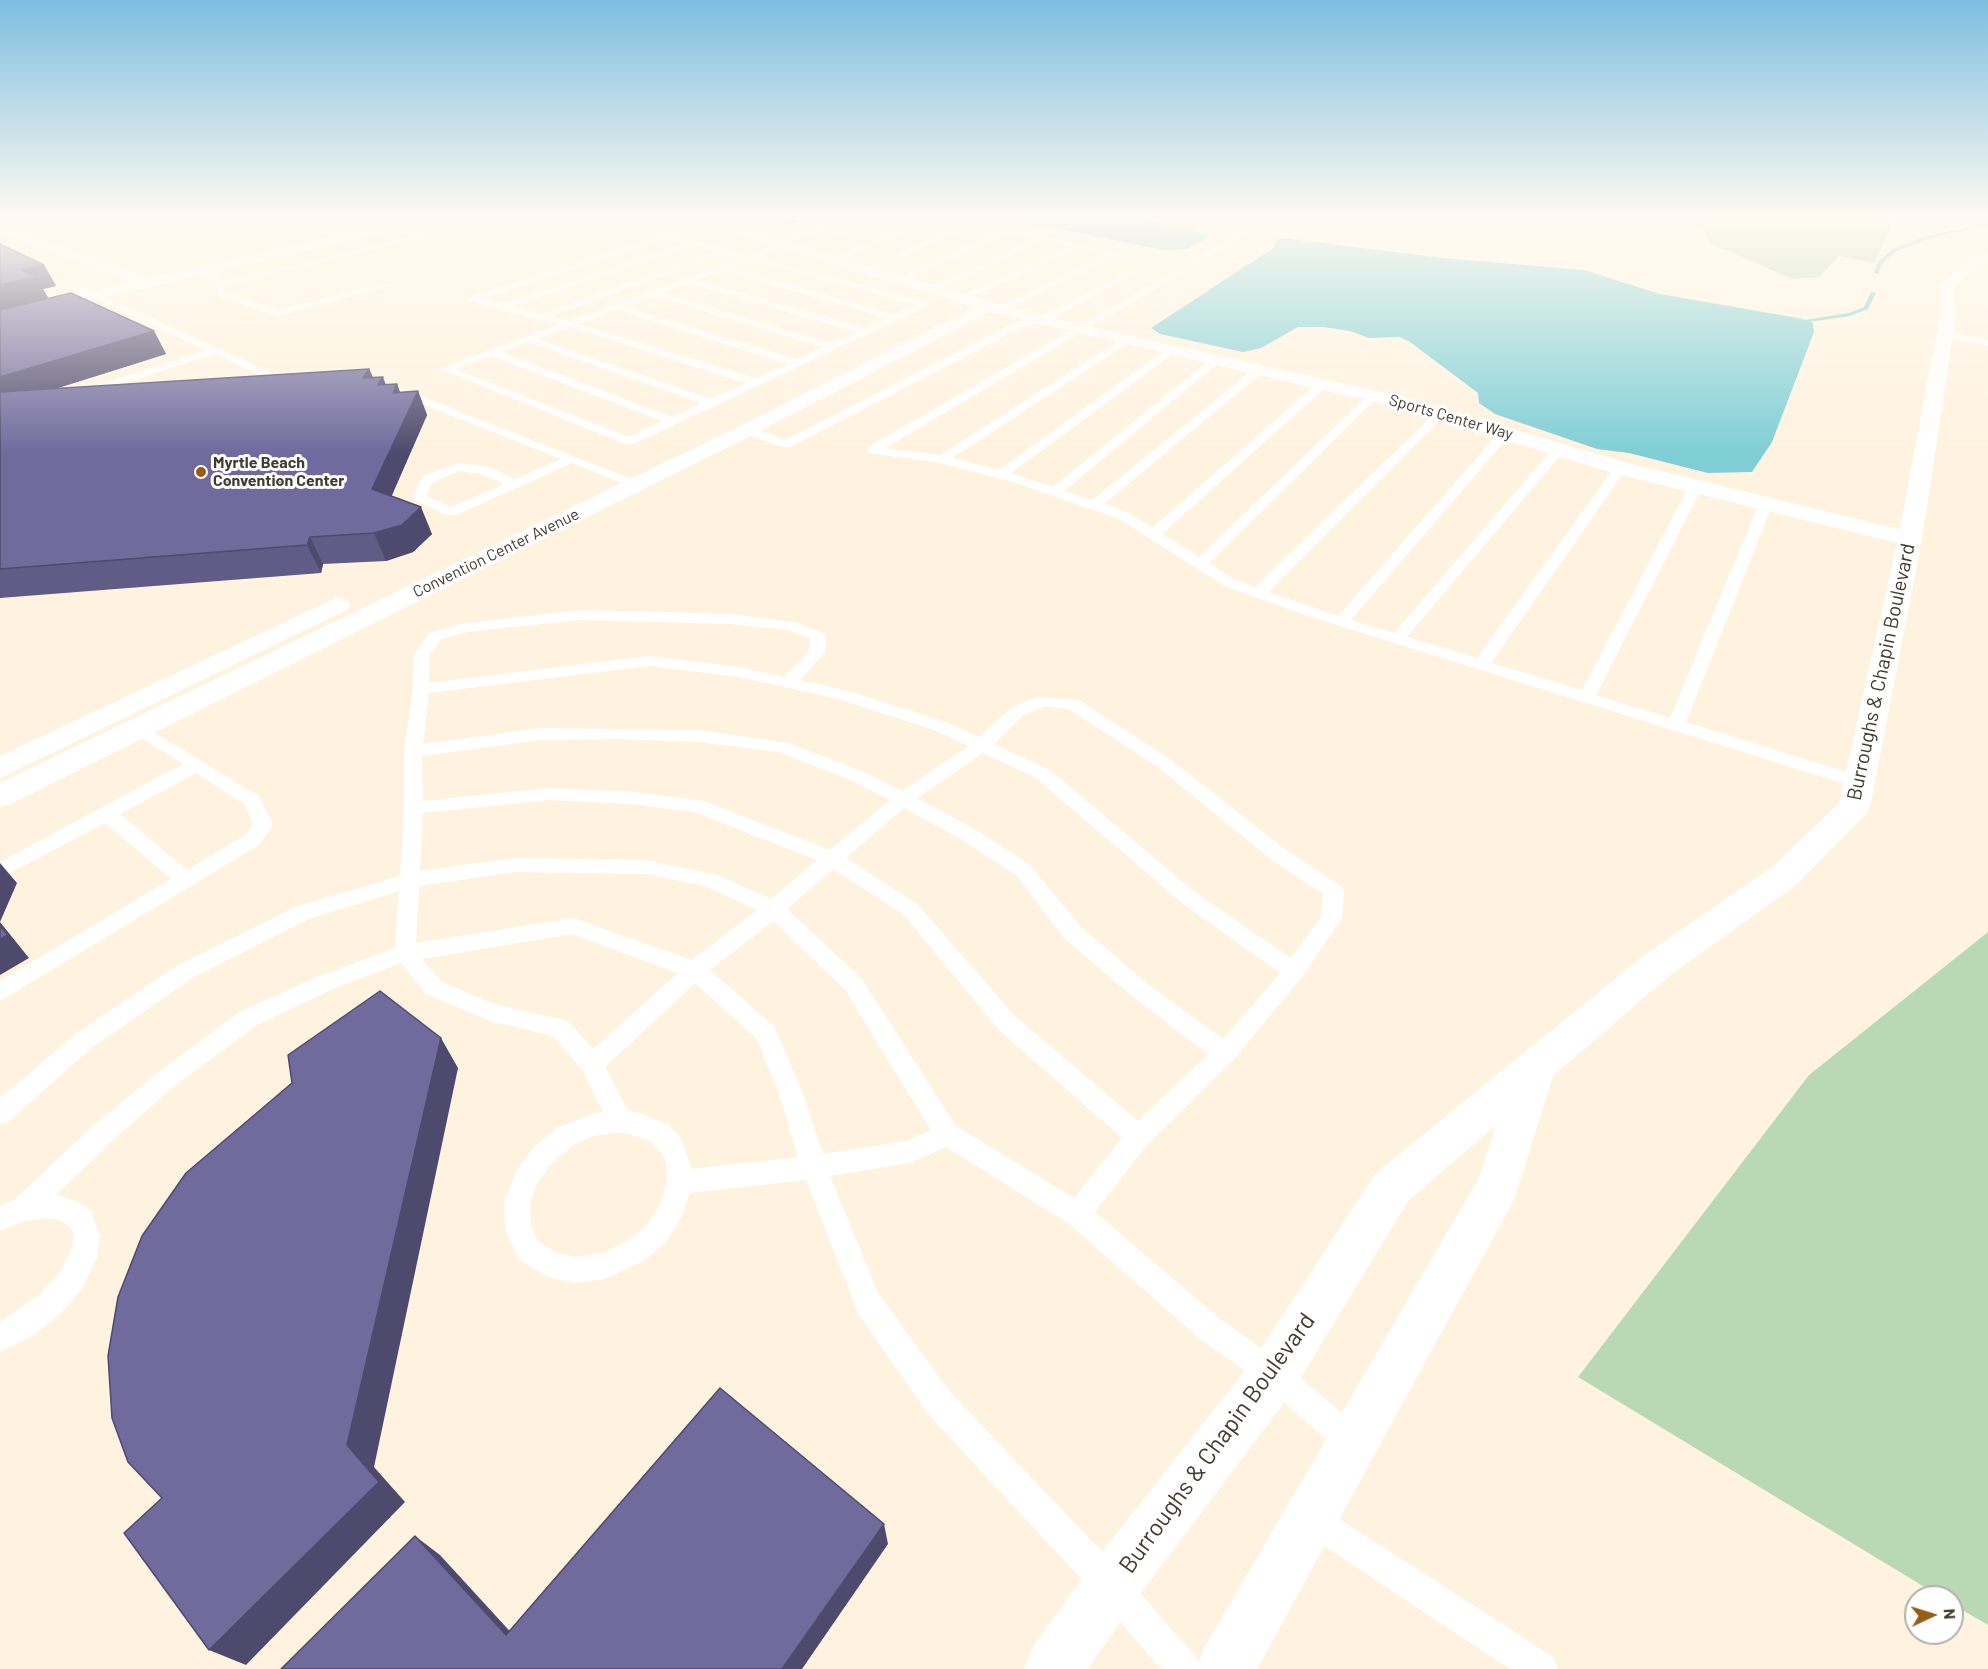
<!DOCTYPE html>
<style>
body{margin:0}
#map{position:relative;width:1988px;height:1669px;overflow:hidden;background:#fff3e0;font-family:Barlow,sans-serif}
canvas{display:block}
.north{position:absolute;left:1904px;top:1585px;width:60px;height:60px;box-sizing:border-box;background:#fff;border:2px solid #b3b0ab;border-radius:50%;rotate:86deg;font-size:16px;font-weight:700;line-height:24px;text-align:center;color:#423a2d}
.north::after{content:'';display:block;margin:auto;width:21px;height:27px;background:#945e15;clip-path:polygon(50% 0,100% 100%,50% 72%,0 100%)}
</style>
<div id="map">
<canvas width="1988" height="1669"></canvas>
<div class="north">N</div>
</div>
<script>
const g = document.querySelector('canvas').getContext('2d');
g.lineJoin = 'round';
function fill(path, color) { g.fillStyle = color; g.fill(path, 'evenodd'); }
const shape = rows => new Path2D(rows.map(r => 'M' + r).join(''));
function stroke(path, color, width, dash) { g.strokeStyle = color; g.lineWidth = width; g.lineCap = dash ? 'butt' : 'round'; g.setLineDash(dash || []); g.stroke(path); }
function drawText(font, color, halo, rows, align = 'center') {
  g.font = font + ' Barlow,sans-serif'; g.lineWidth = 6; g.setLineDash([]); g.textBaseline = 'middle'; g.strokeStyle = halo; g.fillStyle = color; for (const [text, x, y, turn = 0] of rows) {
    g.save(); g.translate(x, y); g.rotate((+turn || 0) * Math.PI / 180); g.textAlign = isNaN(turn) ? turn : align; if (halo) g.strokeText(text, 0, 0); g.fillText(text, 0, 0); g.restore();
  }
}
fill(shape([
 [1699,220,1893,220,1875,263,1839,256,1819,277,1793,279,1710,243],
 [1988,932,1988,1625,1952,1604,1952,1597,1941,1597,1578,1377,1809,1075]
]), '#b9d9b4');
fill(shape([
 [1014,220,1145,220,1209,234,1207,238,1187,249,1164,250],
 [1281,238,1443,258,1584,270,1660,294,1803,319,1813,323,1814,332,1772,442,1752,472,1708,473,1629,453,1597,449,1495,414,1479,403,1478,393,1410,342,1400,337,1369,338,1350,331,1323,327,1298,327,1261,348,1243,352,1160,334,1151,328,1275,247,1274,242]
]), '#7fced5');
fill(shape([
 [1988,223,1988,225,1930,238,1897,251,1882,264,1878,274,1874,273,1878,262,1893,249,1927,236,1988,223],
 [1871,292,1876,293,1868,309,1850,316,1795,324,1792,322,1849,313,1864,307,1871,292]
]), '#7fced5');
fill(shape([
 [835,220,848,220,780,246,760,258,928,302,928,306,633,444,625,444,440,369,559,324,497,310,468,301,468,297,667,233,750,255,764,250,774,242,835,220],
 [667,239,684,243,502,304,482,299,667,239],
 [693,246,715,251,540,314,513,307,693,246],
 [724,254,741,258,569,321,551,316,724,254],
 [751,261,916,305,895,314,732,268,751,261],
 [723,271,887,318,866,328,697,280,723,271],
 [688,284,857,332,831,343,663,293,688,284],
 [654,296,822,347,797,359,625,307,654,296],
 [616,310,788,364,756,378,579,324,616,310],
 [570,327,746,383,711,399,538,339,570,327],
 [528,342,701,403,672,417,501,352,528,342],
 [491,356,662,421,629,437,455,369,491,356],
 [866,220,879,220,834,238,827,236,866,220],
 [923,220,935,220,835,262,828,260,923,220],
 [957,220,974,220,1156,262,1047,322,1023,327,790,447,782,447,743,433,741,430,747,426,785,440,1016,322,1040,317,1144,263,1115,256,1000,313,995,310,997,308,1105,254,1079,248,963,301,960,300,960,296,1069,246,1043,241,937,291,931,291,931,287,1034,239,1007,233,904,282,898,282,898,278,998,231,974,225,869,272,861,270,965,223,957,220],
 [1189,220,1207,220,1248,228,1262,220,1272,220,885,448,940,455,1124,337,1132,337,1132,341,952,458,999,470,1169,347,1177,347,1177,351,1011,473,1053,487,1213,357,1221,357,1221,361,1064,491,1092,500,1256,367,1264,367,1264,371,1104,504,1129,513,1152,528,1319,382,1327,382,1327,386,1162,534,1199,557,1369,394,1377,394,1377,398,1209,563,1235,580,1255,587,1436,412,1444,412,1444,416,1268,592,1338,616,1501,430,1509,430,1509,436,1351,620,1394,633,1555,446,1563,446,1563,452,1407,637,1477,658,1616,465,1626,465,1627,468,1491,663,1582,690,1689,486,1696,482,1701,483,1703,486,1596,695,1670,718,1759,503,1761,500,1771,500,1773,503,1686,722,1866,778,1868,782,1866,786,1852,786,1302,614,1225,586,1119,519,1013,482,941,463,868,453,868,447,1241,232,1189,220],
 [404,223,429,236,226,286,224,292,278,310,387,282,392,285,278,316,216,295,217,285,191,271,199,269,223,281,417,235,401,227,404,223],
 [82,286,296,384,298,386,288,388,214,354,88,395,80,395,80,391,205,350,79,291,77,289,82,286],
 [1945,331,1988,340,1988,346,1941,336,1940,334,1945,331],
 [394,389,402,389,644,484,642,487,632,487,572,463,456,515,446,515,411,498,423,476,458,463,489,467,515,479,561,459,394,393,394,389],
 [459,471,481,474,504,484,451,507,426,496,433,482,459,471],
 [580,610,731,614,797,623,824,633,826,636,825,652,800,680,849,691,946,722,979,737,1012,707,1037,697,1079,700,1170,759,1282,847,1341,886,1344,891,1342,918,1302,977,1233,1060,1147,1145,1095,1212,1220,1319,1284,1364,1364,1432,1368,1443,1364,1454,1353,1458,1342,1454,1264,1384,1200,1339,1068,1223,946,1147,909,1163,830,1176,878,1293,950,1392,1123,1574,1196,1657,1201,1669,1161,1669,1099,1598,928,1414,858,1313,806,1180,690,1193,682,1216,666,1242,644,1261,604,1279,575,1283,549,1277,518,1259,505,1228,504,1203,517,1169,534,1147,557,1128,592,1114,603,1112,583,1071,553,1036,490,1021,426,994,401,963,333,989,257,1025,173,1087,112,1141,56,1195,77,1201,91,1211,100,1237,97,1257,81,1290,60,1314,34,1335,0,1352,0,1322,40,1294,61,1270,70,1254,74,1237,71,1228,62,1221,49,1218,23,1221,0,1231,0,1205,14,1200,94,1125,157,1073,241,1011,317,977,395,948,399,891,309,919,194,977,94,1046,9,1121,0,1124,0,1098,78,1032,178,965,295,907,400,876,404,808,404,751,413,689,413,656,429,633,460,624,580,610],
 [580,620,731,624,788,630,810,638,809,651,784,677,740,667,649,656,429,683,429,656,441,639,467,632,580,620],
 [649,666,740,677,839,699,934,730,968,746,902,791,862,771,788,743,698,730,541,728,423,744,429,693,649,666],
 [1045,706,1069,709,1158,767,1268,857,1323,894,1321,917,1291,958,1196,893,1050,770,994,744,1024,715,1045,706],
 [618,739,698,742,779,752,848,779,890,800,830,850,704,801,633,792,548,788,423,801,422,756,541,740,618,739],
 [983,753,1036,778,1182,903,1280,973,1223,1039,1149,985,1080,926,1030,865,975,829,917,798,983,753],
 [548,800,633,804,694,812,817,860,771,899,717,875,646,860,515,858,420,871,423,813,548,800],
 [904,808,961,839,1016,875,1064,938,1133,997,1208,1054,1138,1121,1015,1016,917,904,846,858,904,808],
 [833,869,903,914,999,1030,1122,1138,1074,1198,956,1126,861,978,787,909,833,869],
 [515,872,646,874,705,886,757,910,692,960,573,918,416,943,419,886,515,872],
 [773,921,845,990,931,1130,906,1141,823,1154,804,1097,774,1026,710,970,773,921],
 [572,934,678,973,593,1049,568,1021,494,1004,442,982,422,959,572,934],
 [695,983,757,1039,780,1097,798,1157,692,1169,680,1137,667,1124,640,1113,628,1111,605,1067,695,983],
 [620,1132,649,1140,662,1153,666,1162,667,1182,661,1202,648,1224,624,1243,602,1253,575,1257,555,1252,538,1241,531,1227,530,1203,537,1183,552,1163,575,1144,594,1136,620,1132],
 [138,723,259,796,273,824,259,845,0,1001,0,981,171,879,105,823,0,878,0,862,183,764,132,732,129,728,138,723],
 [196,773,244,804,253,824,245,835,187,870,120,814,196,773],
 [1310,1502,1321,1507,1553,1657,1558,1669,1510,1669,1299,1529,1294,1518,1299,1507,1310,1502]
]), '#fff');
fill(shape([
 [689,220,712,220,1030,313,1412,399,1628,463,1918,534,1922,539,1918,544,1910,546,1613,473,1400,408,990,312,754,434,11,804,0,807,0,783,740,426,974,307,689,220],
 [0,224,152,279,154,282,152,285,140,285,0,233,0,224],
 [338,597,347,600,351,605,347,610,0,778,0,756,338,597]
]), '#fff');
fill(shape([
 [1988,252,1988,262,1978,265,1955,287,1956,315,1922,539,1870,807,1865,815,1796,885,1669,976,1553,1076,1514,1200,1257,1669,1196,1669,1204,1648,1479,1178,1496,1125,1408,1201,1292,1392,1131,1606,1088,1669,1024,1669,1032,1648,1091,1566,1256,1356,1376,1173,1643,956,1772,867,1839,803,1898,539,1940,315,1939,286,1968,259,1988,252]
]), '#fff');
fill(shape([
 [403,220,430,220,423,224,0,322,0,312,403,220]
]), '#fff');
fill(shape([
 [775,220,798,220,788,224],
 [0,244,44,265,56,286,43,289,48,298,154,331,166,354,55,389,369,369,373,377,386,385,397,384,400,392,418,391,427,415,391,496,432,534,413,552,386,561,323,564,321,573,0,598]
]), '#605b87');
fill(shape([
 [788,220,798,220,788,224],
 [44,265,56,286,43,289,49,299,0,327,0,285,21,270],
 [154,331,166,354,0,406,0,377],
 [369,369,379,393,363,378],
 [383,377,392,401,378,385],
 [397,384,406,409,393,393],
 [418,391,427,415,383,516,372,489],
 [421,507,432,534,413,552,386,561,374,533],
 [310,537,323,564,321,573,307,545],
 [0,863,17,883,0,922,29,958,0,975],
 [441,1038,458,1068,374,1467,405,1502,246,1665,209,1650,347,1445],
 [884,1524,888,1544,802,1669,782,1669],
 [415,1536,440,1555,528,1651,506,1635]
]), '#4e4a6e');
const building = shape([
 [0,244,44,265,21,270,37,277,0,285,0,244],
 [39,290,0,301,0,299,39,290],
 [71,293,154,331,0,377,0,310,71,293],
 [369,369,363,378,383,377,378,385,397,384,393,393,418,391,372,489,421,507,402,525,374,533,310,537,307,545,0,569,0,392,369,369],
 [0,926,8,935,0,939,0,926],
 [380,991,441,1038,347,1445,379,1482,209,1650,124,1533,162,1498,128,1462,112,1418,108,1356,118,1297,142,1236,186,1173,292,1083,288,1055,380,991],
 [720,1388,884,1524,782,1669,281,1669,415,1536,506,1635,720,1388]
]);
fill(building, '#706a9d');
stroke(building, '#4e4a6e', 1.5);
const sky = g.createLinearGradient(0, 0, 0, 454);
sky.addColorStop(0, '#7ebee0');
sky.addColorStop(0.48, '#fffaf1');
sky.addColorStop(1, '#fffaf100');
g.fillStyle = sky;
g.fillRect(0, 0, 1988, 454);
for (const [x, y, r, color] of [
 [201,472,6,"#945e15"]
]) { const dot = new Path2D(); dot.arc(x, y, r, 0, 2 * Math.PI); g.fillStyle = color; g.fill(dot); stroke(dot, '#fff', 2); }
drawText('16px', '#423a2d', '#fff', [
 ["Sports Center Way",1451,417,16],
 ["Convention Center Avenue",496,553,-26]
]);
drawText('bold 16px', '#423a2d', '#fff', [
 ["Myrtle Beach",213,463],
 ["Convention Center",213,481]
], 'left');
drawText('20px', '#423a2d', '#fff', [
 ["Burroughs & Chapin Boulevard",1881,672,-78]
]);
drawText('24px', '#423a2d', '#fff', [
 ["Burroughs & Chapin Boulevard",1217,1443,-54]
]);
</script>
